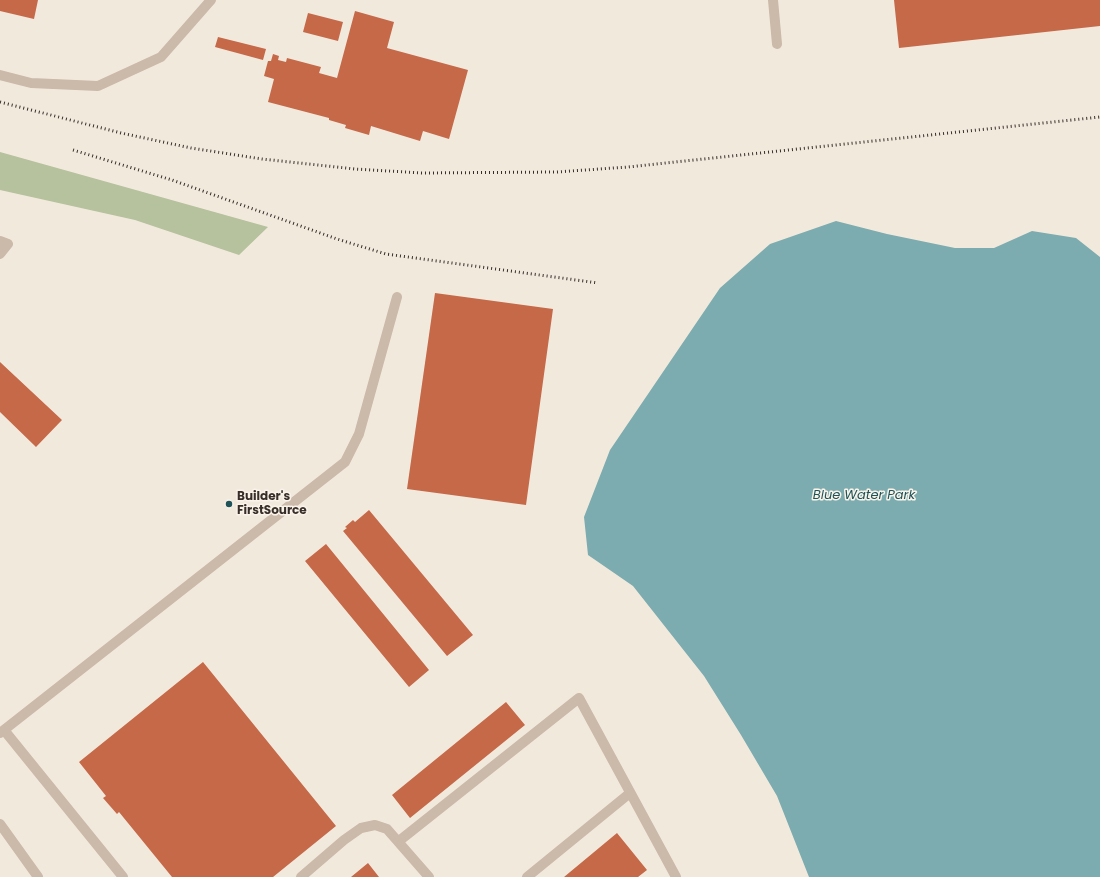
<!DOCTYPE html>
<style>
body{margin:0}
canvas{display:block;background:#f2e9dd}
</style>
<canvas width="1100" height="877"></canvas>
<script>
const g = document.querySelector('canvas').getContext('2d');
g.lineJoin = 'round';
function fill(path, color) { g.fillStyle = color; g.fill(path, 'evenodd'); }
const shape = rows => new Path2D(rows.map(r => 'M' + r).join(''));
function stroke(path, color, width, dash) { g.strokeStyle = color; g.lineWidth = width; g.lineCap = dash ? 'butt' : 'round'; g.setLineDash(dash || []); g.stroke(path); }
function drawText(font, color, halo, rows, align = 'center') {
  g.font = font + ' Poppins,sans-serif'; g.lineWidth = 3; g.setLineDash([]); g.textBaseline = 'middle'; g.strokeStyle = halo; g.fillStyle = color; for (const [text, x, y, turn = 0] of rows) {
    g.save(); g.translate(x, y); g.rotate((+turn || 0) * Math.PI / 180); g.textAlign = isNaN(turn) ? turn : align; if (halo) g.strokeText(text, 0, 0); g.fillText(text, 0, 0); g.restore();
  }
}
fill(shape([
 [0,152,268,227,239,255,135,220,0,190]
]), '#b5c29d');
fill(shape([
 [836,221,887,234,955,248,994,248,1032,231,1076,238,1100,257,1100,877,809,877,777,796,741,735,704,676,633,586,588,555,584,517,610,450,720,288,770,244]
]), '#7cacaf');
fill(shape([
 [0,0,38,0,34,19,0,11],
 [894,0,1100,0,1100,26,899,48],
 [355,11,394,22,387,48,468,70,449,139,423,131,420,141,371,126,369,135,345,128,346,125,329,120,329,118,268,102,274,79,264,76,268,61,271,61,273,54,279,56,278,60,286,62,287,58,321,67,319,73,337,78],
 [308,13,343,22,338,41,303,32],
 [218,37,266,49,263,60,215,47],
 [435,293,553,309,526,505,407,489],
 [0,362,62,420,36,447,0,412],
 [369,510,473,635,447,656,343,531,347,528,345,527,353,520,355,522],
 [326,544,429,670,409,687,305,561],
 [203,662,336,826,273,877,172,877,119,812,117,814,103,798,106,796,79,762],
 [506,702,525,725,410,818,392,795],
 [617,833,647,870,638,877,564,877],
 [368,863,379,877,351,877]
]), '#c56949');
stroke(shape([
 [773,0,777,44],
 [0,75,31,83,98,86,161,57,211,0],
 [0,241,8,244,0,254],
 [4,730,123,877],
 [0,733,345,462,359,434,397,297],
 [399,841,579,698,676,877],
 [301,877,344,840,361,828,375,825,387,829,429,877],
 [527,877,630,793]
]), '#cbb9a9', 10);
stroke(shape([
 [0,824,38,877]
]), '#cbb9a9', 10);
stroke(shape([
 [0,102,121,133,191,148,262,159,355,169,421,173,557,172,628,167,1100,117],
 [73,150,172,180,337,239,386,254,598,283]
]), '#382e29', 3, [1, 3]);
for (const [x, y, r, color] of [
 [229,504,4,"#1e5459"]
]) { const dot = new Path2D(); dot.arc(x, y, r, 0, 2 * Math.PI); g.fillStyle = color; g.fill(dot); stroke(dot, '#faf3ea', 1.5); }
drawText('bold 12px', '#382e29', '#faf3ea', [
 ["Builder's",237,497],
 ["FirstSource",237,511]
], 'left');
drawText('italic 13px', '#1e5459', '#faf3ea', [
 ["Blue Water Park",864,496]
]);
</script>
